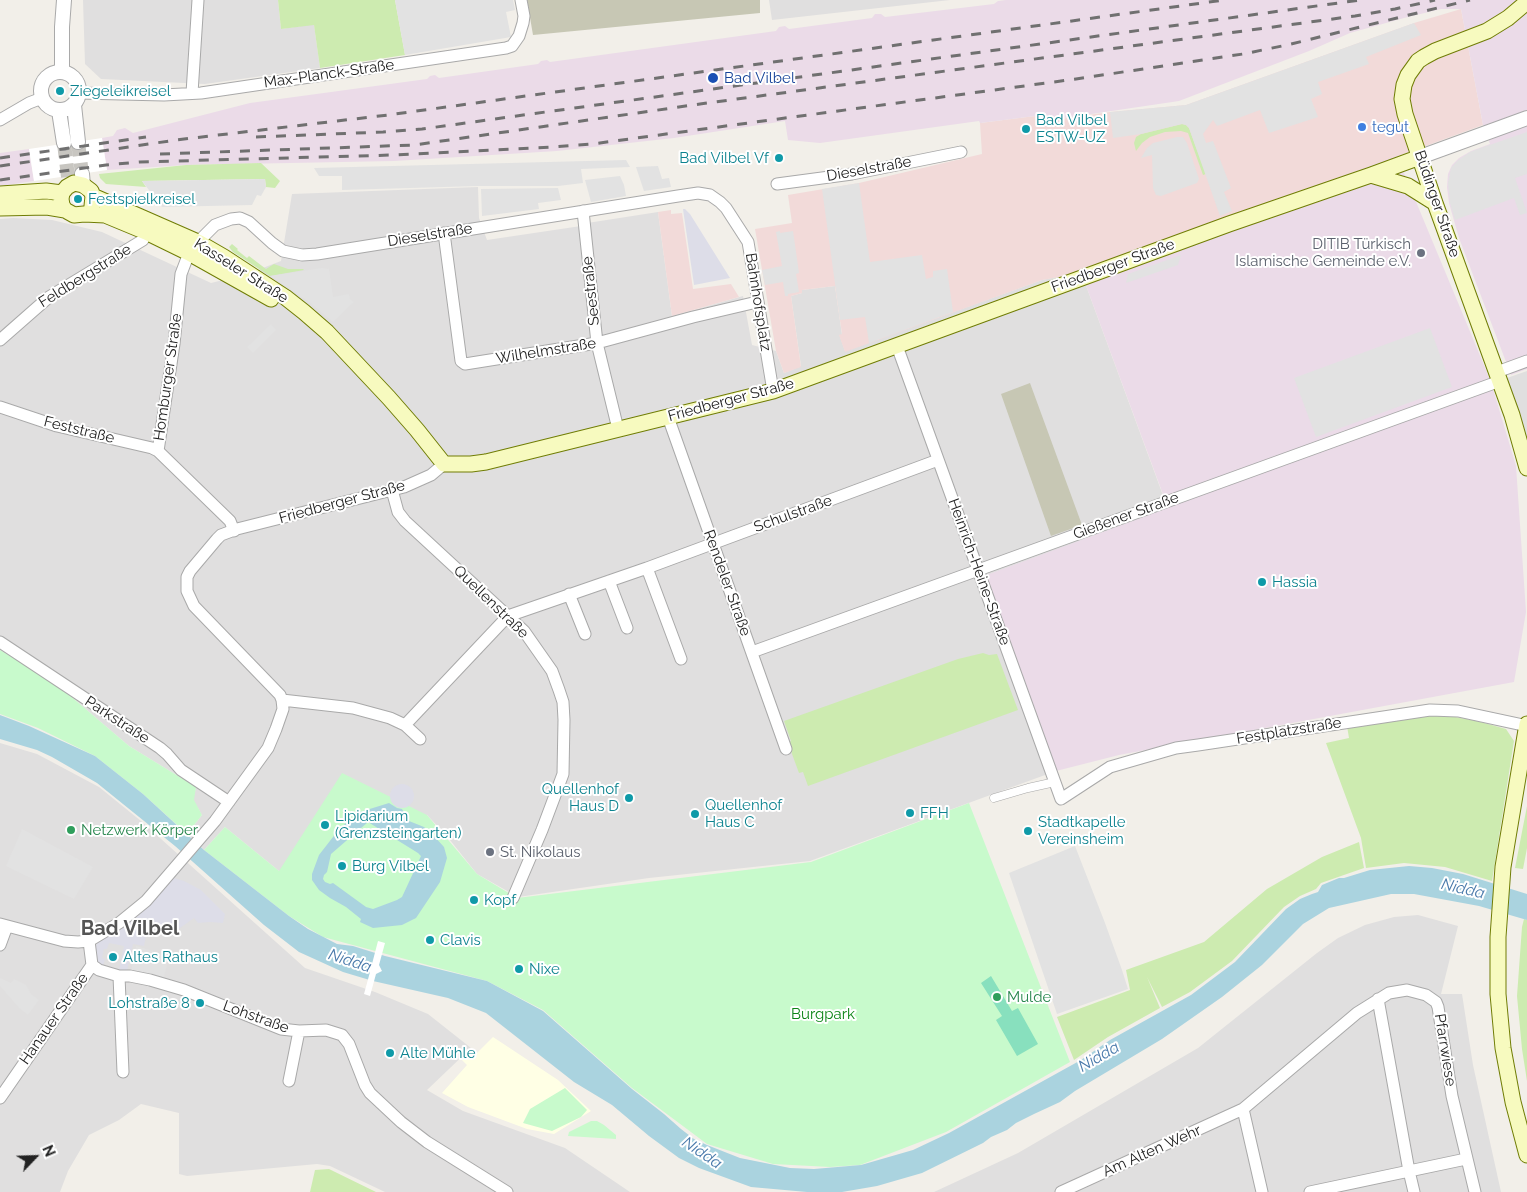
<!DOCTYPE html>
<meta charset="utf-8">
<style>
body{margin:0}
#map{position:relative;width:1527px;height:1192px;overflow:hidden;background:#f2efe9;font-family:Raleway,sans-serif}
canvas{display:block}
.north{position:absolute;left:10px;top:1132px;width:50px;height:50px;-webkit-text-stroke:4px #fff;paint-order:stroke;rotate:66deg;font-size:14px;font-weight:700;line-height:20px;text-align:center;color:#222}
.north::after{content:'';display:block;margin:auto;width:18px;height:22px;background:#222;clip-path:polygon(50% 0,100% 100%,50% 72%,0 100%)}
</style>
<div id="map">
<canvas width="1527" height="1192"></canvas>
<div class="north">N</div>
</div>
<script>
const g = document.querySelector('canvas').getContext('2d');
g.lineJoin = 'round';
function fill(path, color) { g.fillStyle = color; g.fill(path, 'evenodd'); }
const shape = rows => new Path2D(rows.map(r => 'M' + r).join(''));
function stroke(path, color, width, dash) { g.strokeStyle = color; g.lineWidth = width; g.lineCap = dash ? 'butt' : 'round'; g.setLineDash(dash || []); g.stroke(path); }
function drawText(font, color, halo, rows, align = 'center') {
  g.font = font + ' Raleway,sans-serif'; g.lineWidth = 4; g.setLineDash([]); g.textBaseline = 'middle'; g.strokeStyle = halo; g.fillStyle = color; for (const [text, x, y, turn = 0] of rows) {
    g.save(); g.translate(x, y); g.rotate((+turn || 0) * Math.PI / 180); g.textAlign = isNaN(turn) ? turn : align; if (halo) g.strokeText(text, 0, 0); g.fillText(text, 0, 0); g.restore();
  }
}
fill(shape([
 [83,0,278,0,281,29,314,24,320,68,205,84,101,79,85,64],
 [769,0,950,0,772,20],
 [478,187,479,218,487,240,581,226,581,224,658,212,672,316,743,296,752,345,776,351,784,373,801,366,791,296,802,293,802,290,835,286,842,335,840,336,845,351,1042,280,1081,272,1168,509,985,576,1056,771,810,861,649,878,518,897,477,874,446,835,427,815,279,871,225,827,204,850,187,834,202,815,193,800,196,787,129,746,54,682,0,650,0,219,13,218,52,220,102,232,211,283,247,274,281,261,292,194],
 [1527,371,1527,437,1504,379],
 [0,743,37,754,99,787,141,821,305,968,375,992,428,1014,471,1048,427,1090,463,1111,565,1148,630,1192,385,1192,330,1166,317,1164,187,1176,179,1174,179,1113,141,1104,119,1120,89,1135,68,1171,60,1192,0,1192],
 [1418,915,1458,926,1441,994,1462,994,1473,1065,1501,1192,934,1192,1018,1153,1198,1048,1317,953,1338,938,1365,925,1394,917]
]), '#e0dfdf');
fill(shape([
 [1461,9,1483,125,1076,274,1042,280,845,352,839,335,842,334,835,286,802,290,802,293,791,296,801,367,784,373,776,351,755,229,792,223,788,195,859,183,982,154,980,123,1043,115,1045,121,1110,112,1186,105,1414,23],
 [671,210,671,214,682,213,693,289,731,284,739,297,672,316,658,212]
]), '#f2dad9');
fill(shape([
 [1006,0,1527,0,1527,369,1511,375,1459,238,1449,203,1447,187,1448,174,1452,165,1459,158,1471,151,1490,144,1483,125,1461,9,1441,9,1404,18,1350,33,1309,51,1179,101,1044,121,1043,115,980,123,979,121,820,143,788,140,785,121,674,138,557,151,394,161,186,165,107,170,102,138,113,136,117,130,125,128,133,133,250,103,427,79,430,76,435,75,439,78,538,64,541,61,547,60,550,62,776,31,779,27,785,26,789,29,872,18,875,14,881,14,885,17,994,4,998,1],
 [29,149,34,181,0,186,0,153],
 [1397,156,1491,382,1516,466,1526,612,1514,682,1119,755,1056,771,984,576,1168,508,1081,272]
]), '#ebdbe8');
fill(shape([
 [493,1037,558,1080,591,1111,554,1134,527,1129,468,1107,442,1093,467,1065,460,1058,470,1050,476,1054]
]), '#ffffe5');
fill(shape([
 [527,0,760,0,760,13,533,35],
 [1030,383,1082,525,1051,536,1001,394]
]), '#c7c7b4');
fill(shape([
 [278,0,395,0,405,55,320,68,314,25,281,29],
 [1182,124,1186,125,1189,128,1206,174,1203,175,1188,133,1181,131,1165,132,1150,137,1142,143,1136,151,1134,143,1136,137,1141,134],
 [261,163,280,181,275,188,266,187,265,179,142,181,146,187,106,184,100,178,99,174,186,165],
 [232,244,238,249,237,250,247,258,249,256,266,269,274,264,288,269,303,269,304,270,270,276,233,252,229,247],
 [983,653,989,655,997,654,1018,710,808,786,803,772,799,773,792,754,789,742,791,741,784,721,958,659],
 [1433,713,1477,721,1506,729,1514,741,1492,881,1445,867,1404,863,1366,868,1361,838,1326,743,1349,738,1347,726],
 [1527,806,1527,848,1523,869,1515,868],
 [1359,842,1364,868,1321,883,1316,889,1300,896,1284,907,1232,961,1190,992,1162,1007,1147,977,1160,1008,1108,1037,1074,1060,1057,1017,1130,990,1126,970,1204,942,1267,889,1322,857],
 [1524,919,1527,920,1527,1081,1522,1049,1517,996,1522,927],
 [329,1169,376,1192,310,1192,315,1170]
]), '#cdebb0');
fill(shape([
 [0,650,54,682,129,746,196,787,194,800,202,815,187,834,143,794,95,756,38,728,0,714],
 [342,773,427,815,477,874,517,898,811,862,969,803,1070,1062,946,1132,860,1165,830,1167,773,1164,707,1144,632,1088,543,1010,487,981,323,937,289,916,204,850,225,827,279,871],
 [565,1088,587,1110,581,1117,552,1131,523,1123,530,1109],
 [591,1121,597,1121,604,1125,616,1135,616,1139,568,1136,569,1132]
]), '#c8facc');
fill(shape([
 [991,976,1012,1011,1018,1008,1038,1044,1017,1056,996,1020,1002,1016,981,983]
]), '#88e0be');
fill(shape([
 [395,0,513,0,515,10,506,12,511,37,405,55],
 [1414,23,1421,35,1366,57,1369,64,1318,82,1322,94,1311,99,1318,117,1269,133,1260,110,1217,126,1213,120,1203,134,1206,143,1213,141,1231,188,1224,192,1232,211,1220,216,1189,128,1186,125,1182,124,1141,134,1113,138,1110,112,1186,105],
 [1527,132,1527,174,1515,178,1527,213,1520,215,1514,198,1455,220,1450,203,1448,183,1451,168,1457,161,1470,152,1478,149],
 [1177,137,1183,137,1187,143,1199,179,1197,183,1161,196,1156,195,1153,188,1152,155,1141,158,1147,148,1153,143],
 [626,160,630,167,581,169,583,183,558,186,478,186,342,190,342,176,319,176,314,168],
 [658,166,662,179,669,178,671,187,644,191,636,167],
 [620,176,624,185,626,196,591,202,585,180],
 [265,179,266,187,261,196,257,195,252,205,162,207,142,181],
 [859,183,870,262,922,255,926,279,933,277,933,271,947,269,953,312,869,343,865,317,840,320,822,189],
 [558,188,561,200,538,203,539,209,482,216,481,189],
 [780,231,780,233,793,231,799,273,796,274,799,292,788,294,788,296,785,296,783,282,765,285,762,270,782,266,776,232],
 [1181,255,1178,265,1126,283,1128,274],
 [322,268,329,269,333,297,349,294,350,299,354,302,333,322,309,302,270,276],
 [271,324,276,330,253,353,247,347],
 [1430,328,1452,387,1316,437,1294,378],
 [22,829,93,867,74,899,6,866],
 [1075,846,1105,923,1122,970,1128,989,1057,1014,1009,873],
 [136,946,153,951,169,958,163,980,131,971],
 [0,978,11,983,14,979,26,985,31,994,39,1000,28,1015,19,1008,0,986]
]), '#e2e2e2');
fill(shape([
 [683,209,685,209,690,214,730,278,694,285],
 '390 796a12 12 0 1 1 24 0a12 12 0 1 1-24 0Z',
 [170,877,184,881,201,890,225,914,223,923,210,922,198,923,194,918,173,933,159,929,159,927,148,925,144,946,133,944,127,971,128,975,96,966,95,948,98,942],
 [109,943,124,946,119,970,103,966,105,959,102,958,104,949,107,949]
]), '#dddde8');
fill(shape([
 [0,715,29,726,95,756,143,794,204,850,289,916,308,929,337,944,353,946,385,956,487,981,543,1011,632,1089,664,1114,681,1129,694,1139,707,1145,740,1158,790,1168,814,1169,861,1165,913,1150,949,1133,1081,1060,1110,1040,1191,995,1235,962,1286,909,1300,899,1312,894,1318,892,1322,885,1339,878,1344,878,1370,870,1409,866,1432,868,1463,874,1527,894,1527,920,1479,906,1414,894,1391,894,1329,908,1303,924,1262,965,1222,997,1162,1039,1075,1091,1060,1102,1034,1114,1016,1123,1007,1130,991,1137,983,1143,922,1173,877,1186,842,1192,807,1192,751,1187,699,1168,679,1158,649,1136,612,1105,574,1082,486,1013,448,998,373,981,343,972,299,952,264,925,175,846,97,783,52,757,37,750,0,739],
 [389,803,397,808,402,809,409,821,424,827,433,835,444,847,447,858,440,882,416,918,402,925,373,928,360,922,361,919,346,907,330,898,319,890,312,880,312,874,319,855,340,828,360,812],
 [368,822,418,853,421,856,402,897,397,900,373,909,366,907,333,883,330,884,325,882,323,879,324,875,327,872,331,854]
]), '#aad3df');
fill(shape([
 [102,138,107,170,34,181,29,149],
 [378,941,385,943,379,965,382,971,376,974,370,996,364,994,370,972,367,967,372,964]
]), '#fff');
stroke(shape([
 [78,142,82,174],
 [64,143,68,177]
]), '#c8c6c1', 14, [14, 7]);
const pedestrian = shape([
 [994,798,1028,788,1055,782]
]);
const minor = shape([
 [79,93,164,95,201,93,506,48,512,46,519,36,523,23,524,16,521,0],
 [192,93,198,0],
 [0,120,29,103,42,98],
 [777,184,852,174,961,152],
 [583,211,597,343,618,429],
 [444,233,461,361,465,364,597,343,693,317,757,302],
 [198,242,215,225,231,219,240,218,249,222,272,243,283,251,302,255,317,254,678,196,698,193,710,195,720,202,726,208,748,242,773,391],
 [189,253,181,274,174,344,158,451,230,521,234,531],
 [0,340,49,297,143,240,146,232],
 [897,346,1061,799,1110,767,1176,748,1198,745,1430,710,1458,711,1527,726],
 [1497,372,1527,361],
 [0,407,57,426,152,448,158,451],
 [668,417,786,749],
 [392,490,398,512,405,521,524,631,552,671,559,690,563,702,564,720,563,774,542,830,513,898],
 [647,568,681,659],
 [609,581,627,628],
 [569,594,585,634],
 [0,642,160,748,167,754,181,770,229,802],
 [752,652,1500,381],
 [282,700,353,708,390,718,405,725,420,739],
 [405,725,508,616,647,568,938,460],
 [0,924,64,941,78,942,89,941,119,923,146,901,215,821,268,748,276,729,283,709,282,700,280,695,194,606,187,591,187,577,190,571,217,539,221,535,237,529,404,487,431,475,444,464],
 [89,941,92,965],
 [0,945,7,926],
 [92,965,99,970,119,976,130,976,150,980,184,990,281,1029,299,1031,326,1030,342,1035,349,1044,365,1085,370,1093,401,1122,427,1142,507,1192],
 [119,976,123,1072],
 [1378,999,1409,1171,1414,1192],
 [289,1081,299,1031],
 [0,1098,92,965],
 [1243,1109,1262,1192],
 [1061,1192,1243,1109,1357,1013,1389,993,1407,990,1426,995,1436,1002,1438,1007,1452,1096,1475,1192],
 [1310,1192,1466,1159]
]);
const tertiary = shape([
 [62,72,62,27,64,0],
 '41 91a19 19 0 1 1 38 0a19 19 0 1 1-38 0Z',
 [74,105,78,142],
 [59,111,64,143],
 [1420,157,1527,118],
 [82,174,83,185]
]);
const secondary = shape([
 [1527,2,1508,18,1487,31,1435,51,1424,57,1418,61,1408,75,1404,85,1402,99,1405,114,1435,203,1512,415,1527,468],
 [1371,175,1408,186,1435,203],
 [0,194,46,191,62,193],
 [93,196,198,242,224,257,285,297,304,312,327,332,389,398,417,430,444,464,471,464,486,462,773,391,1229,224,1371,175,1420,157],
 [0,208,47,207,65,210,74,215,84,214,105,215,146,232,189,253,271,299],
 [65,210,62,205,61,199,62,193,67,187,74,183,83,185,91,191,93,196,92,206],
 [1527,724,1503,867,1498,937,1498,994,1503,1048,1513,1102,1527,1155]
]);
stroke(pedestrian, '#a9a9a9', 9);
stroke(minor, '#a9a9a9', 13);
stroke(tertiary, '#a9a9a9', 16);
stroke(secondary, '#707d05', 17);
stroke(pedestrian, '#fff', 8);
stroke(minor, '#fff', 11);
stroke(tertiary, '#fff', 14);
stroke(secondary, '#f7fabf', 15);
stroke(shape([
 [256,137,383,132,422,129,1360,0],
 [160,154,414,145,700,104,1355,16,1395,9,1435,0],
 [0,158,146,137],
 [0,166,176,140,388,115,1224,0],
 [0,180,106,165,140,162,393,155,553,147,592,144,1076,79,1243,54,1287,45,1470,0]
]), '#707070', 3, [10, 10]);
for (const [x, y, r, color] of [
 [713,78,6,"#1a4fb4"],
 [60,91,5,"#0f9aa8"],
 [1362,127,5,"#3f7fe0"],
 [1026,129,5,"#0f9aa8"],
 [779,158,5,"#0f9aa8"],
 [78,199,5,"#0f9aa8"],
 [1421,253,5,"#6b7280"],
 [1262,582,5,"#0f9aa8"],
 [629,798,5,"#0f9aa8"],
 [910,813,5,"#0f9aa8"],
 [695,814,5,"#0f9aa8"],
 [325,825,5,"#0f9aa8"],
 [71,830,5,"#2e9e5b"],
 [1028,831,5,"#0f9aa8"],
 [490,852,5,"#6b7280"],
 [342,866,5,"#0f9aa8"],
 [474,900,5,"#0f9aa8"],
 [430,940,5,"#0f9aa8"],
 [113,957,5,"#0f9aa8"],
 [519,969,5,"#0f9aa8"],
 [997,997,5,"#2e9e5b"],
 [200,1003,5,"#0f9aa8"],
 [390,1053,5,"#0f9aa8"]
]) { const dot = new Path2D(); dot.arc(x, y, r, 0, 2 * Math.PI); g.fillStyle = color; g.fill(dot); stroke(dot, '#fff', 2); }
drawText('15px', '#222', '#fff', [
 ["Max-Planck-Straße",329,74,-8],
 ["Dieselstraße",869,169,-10],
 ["Büdinger Straße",1437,204,71],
 ["Dieselstraße",430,235,-9],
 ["Friedberger Straße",1113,266,-20],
 ["Kasseler Straße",241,271,32],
 ["Feldbergstraße",85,276,-32],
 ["Seestraße",591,291,-96],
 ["Bahnhofsplatz",758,302,81],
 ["Wilhelmstraße",546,351,-9],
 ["Homburger Straße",168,377,-82],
 ["Friedberger Straße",731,400,-15],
 ["Feststraße",79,430,14],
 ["Friedberger Straße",342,502,-15],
 ["Schulstraße",793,514,-20],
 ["Gießener Straße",1126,516,-20],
 ["Heinrich-Heine-Straße",979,572,70],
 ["Rendeler Straße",727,583,70],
 ["Quellenstraße",491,602,44],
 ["Parkstraße",117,720,33],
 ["Festplatzstraße",1289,731,-9],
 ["Lohstraße",256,1017,20],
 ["Hanauer Straße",54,1019,-55],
 ["Pfarrwiese",1445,1050,81],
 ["Am Alten Wehr",1152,1151,-24]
]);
drawText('15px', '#164399', '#fff', [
 ["Bad Vilbel",724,78]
], 'left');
drawText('15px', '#0d838f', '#fff', [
 ["Ziegeleikreisel",70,91],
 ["Bad Vilbel",1036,120],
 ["ESTW-UZ",1036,137],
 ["Bad Vilbel Vf",769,158,"right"],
 ["Festspielkreisel",88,199],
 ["Hassia",1272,582],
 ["Quellenhof",619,789,"right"],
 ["Haus D",619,806,"right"],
 ["Quellenhof",705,805],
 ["Haus C",705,822],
 ["FFH",920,813],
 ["Lipidarium",335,816],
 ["(Grenzsteingarten)",335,833],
 ["Stadtkapelle",1038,822],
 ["Vereinsheim",1038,839],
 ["Burg Vilbel",352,866],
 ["Kopf",484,900],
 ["Clavis",440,940],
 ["Altes Rathaus",123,957],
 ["Nixe",529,969],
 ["Lohstraße 8",190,1003,"right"],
 ["Alte Mühle",400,1053]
], 'left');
drawText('15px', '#366cbe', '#fff', [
 ["tegut",1372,127]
], 'left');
drawText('15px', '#5b616d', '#fff', [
 ["DITIB Türkisch",1411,244],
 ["Islamische Gemeinde e.V.",1411,261],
 ["St. Nikolaus",500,852,"left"]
], 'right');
drawText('15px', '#27864d', '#fff', [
 ["Netzwerk Körper",81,830],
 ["Mulde",1007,997]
], 'left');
drawText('15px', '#0c8416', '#fff', [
 ["Burgpark",823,1014]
]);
drawText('italic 16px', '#4a7aab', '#fff', [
 ["Nidda",1463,889,13],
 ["Nidda",350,961,18],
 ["Nidda",1099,1057,-30],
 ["Nidda",702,1153,34]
]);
drawText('bold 20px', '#555', '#fff', [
 ["Bad Vilbel",130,929]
]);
</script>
